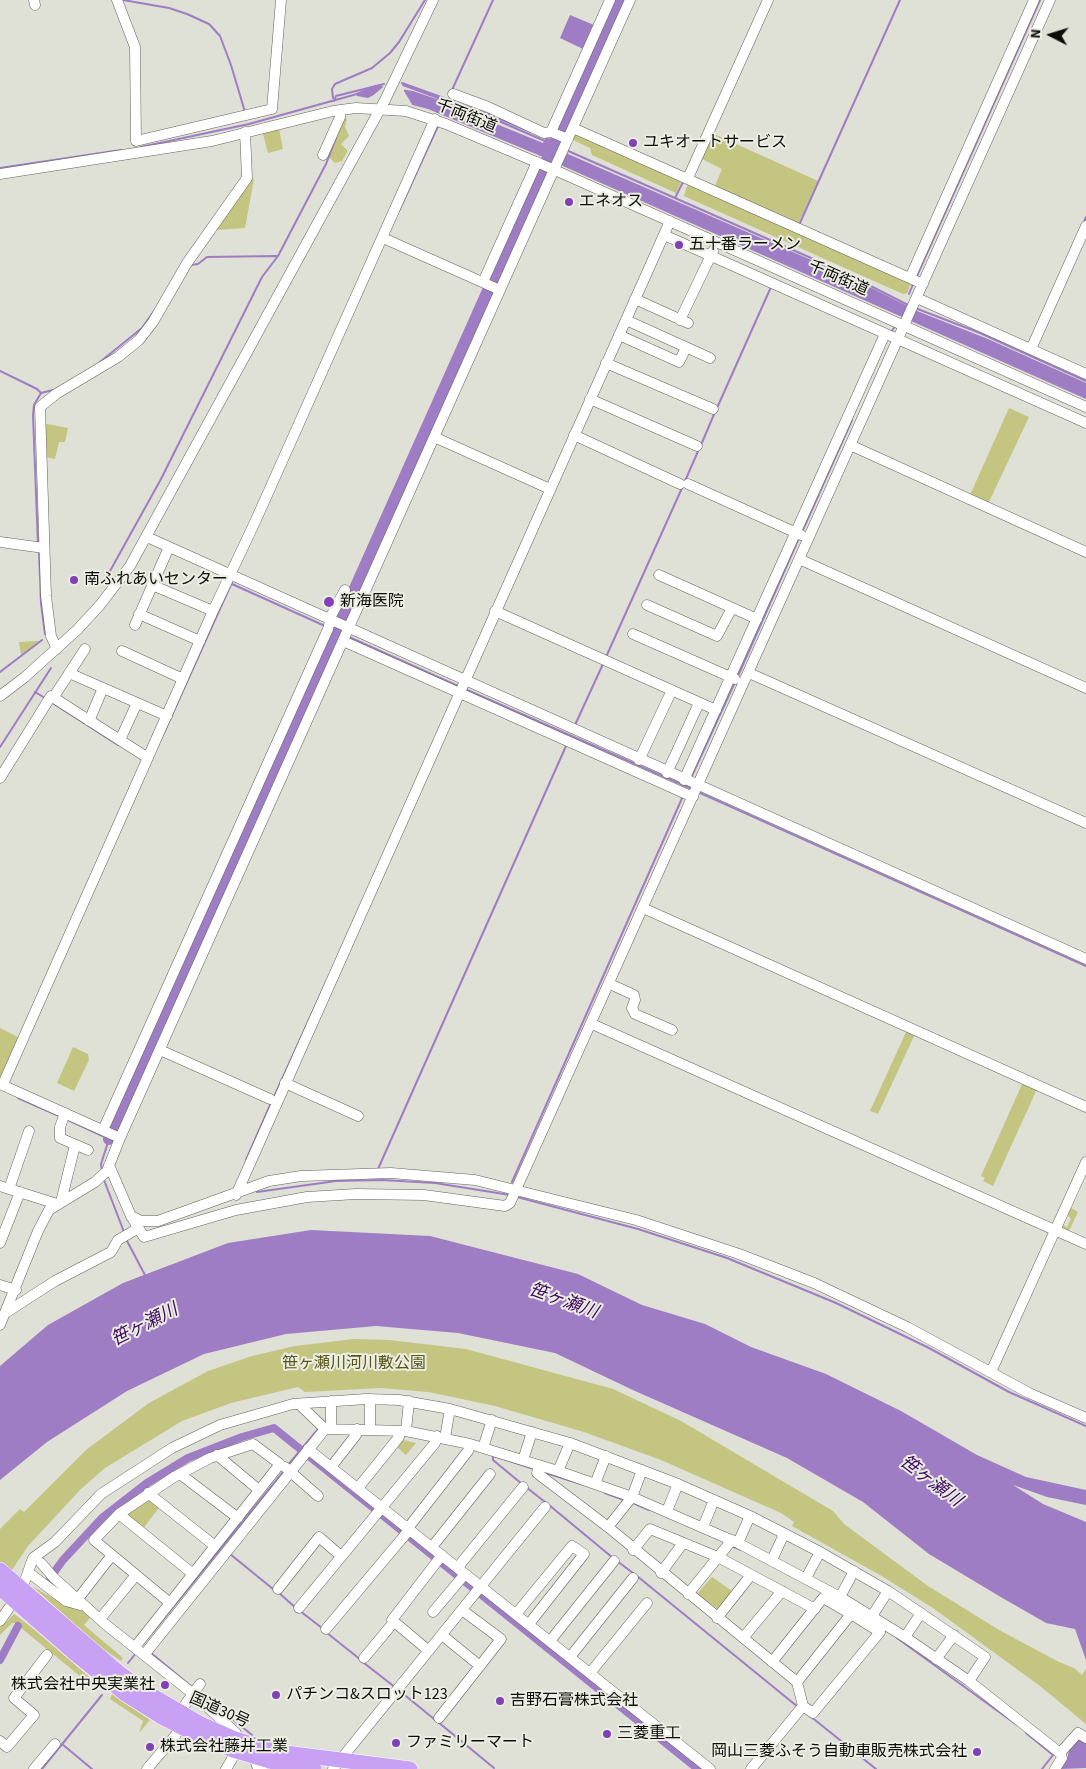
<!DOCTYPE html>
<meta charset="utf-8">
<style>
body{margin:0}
#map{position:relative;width:1086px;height:1769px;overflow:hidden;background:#dfe0d6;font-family:"Source Sans 3",sans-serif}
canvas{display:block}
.north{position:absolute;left:1026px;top:10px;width:50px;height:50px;-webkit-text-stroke:4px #ecede3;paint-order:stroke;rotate:275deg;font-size:14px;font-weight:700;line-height:20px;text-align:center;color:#0d0d0a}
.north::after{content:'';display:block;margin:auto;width:18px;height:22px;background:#0d0d0a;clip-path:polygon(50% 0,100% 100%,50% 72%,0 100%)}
</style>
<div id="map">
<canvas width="1086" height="1769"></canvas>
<div class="north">N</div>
</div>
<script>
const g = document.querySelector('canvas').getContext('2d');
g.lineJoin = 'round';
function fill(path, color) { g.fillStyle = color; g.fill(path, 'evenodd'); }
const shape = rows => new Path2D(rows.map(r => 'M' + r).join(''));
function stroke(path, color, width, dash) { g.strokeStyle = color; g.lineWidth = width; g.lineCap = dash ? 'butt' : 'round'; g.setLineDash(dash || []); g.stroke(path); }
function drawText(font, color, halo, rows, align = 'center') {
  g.font = font + ' "Source Sans 3","Noto Sans JP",sans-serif'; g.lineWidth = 4; g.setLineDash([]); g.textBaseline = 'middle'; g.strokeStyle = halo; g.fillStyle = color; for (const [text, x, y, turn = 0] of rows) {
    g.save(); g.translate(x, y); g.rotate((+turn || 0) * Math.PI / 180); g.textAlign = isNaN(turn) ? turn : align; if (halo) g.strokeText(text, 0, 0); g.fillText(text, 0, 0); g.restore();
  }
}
fill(shape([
 [344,116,347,119,345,127,349,136,341,144,347,150,347,152,342,161,335,163,327,155],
 [279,129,283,149,268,153,263,134],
 [576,132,682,180,676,193,592,155,590,148,573,140],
 [712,133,818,181,798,224,715,186,722,169,700,158],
 [250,178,254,179,245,228,215,230],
 [688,183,911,283,907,293,903,294,684,196],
 [1009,408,1029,417,988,504,970,495],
 [47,424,68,428,65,442,59,442,55,459,44,457,43,425],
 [38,641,38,642,21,655,19,642],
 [0,1028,20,1038,0,1079],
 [907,1030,915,1034,878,1114,870,1111],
 [73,1047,88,1054,89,1060,74,1091,57,1083],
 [1023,1082,1037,1089,993,1186,983,1181,985,1178,981,1176],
 [1069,1207,1078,1212,1069,1231,1060,1227,1061,1224,1067,1227,1071,1219,1066,1213],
 [354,1339,389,1340,466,1349,613,1389,681,1421,833,1511,844,1524,928,1586,999,1630,1059,1662,1074,1668,1082,1675,1086,1669,1086,1724,1040,1686,933,1608,880,1575,792,1526,794,1522,781,1513,661,1460,584,1432,495,1406,428,1392,381,1388,305,1392,298,1387,231,1403,182,1421,105,1468,81,1489,28,1546,0,1588,0,1529,20,1509,24,1512,86,1450,149,1403,208,1371,252,1356,295,1346],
 [403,1440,416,1443,406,1455,397,1447],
 [149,1497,161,1505,142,1530,126,1514],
 [712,1577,732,1591,718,1609,697,1594],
 [32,1586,63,1604,90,1614,92,1615,84,1625,123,1658,121,1661,100,1647],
 [14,1614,31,1627,101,1687,97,1690,15,1623,12,1623,0,1635,0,1628],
 [112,1694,150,1720,139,1733,143,1721,110,1699]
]), '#c4c581');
fill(shape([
 [570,15,594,25,583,49,560,38],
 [376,85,413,91,445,102,450,96,450,105,543,143,546,137,559,143,568,154,848,276,917,311,988,339,1086,383,1086,399,536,154,428,109,374,95,368,98,357,96,356,93],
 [311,1230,430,1236,578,1274,642,1305,705,1324,751,1347,826,1374,901,1411,977,1455,1026,1477,1086,1490,1086,1505,1047,1497,1013,1485,1043,1504,1086,1522,1086,1660,1075,1629,1046,1623,999,1596,929,1554,863,1502,787,1458,635,1391,555,1353,458,1333,376,1326,286,1334,204,1354,127,1391,47,1442,0,1480,0,1366,48,1325,123,1283,228,1243],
 [1075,1739,1086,1739,1086,1768,1060,1769,1067,1760,1070,1745]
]), '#9f7dc4');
fill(shape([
 [389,76,404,82,404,91,413,106,370,98,382,88],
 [458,105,542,139,543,136,545,137,543,142,457,107]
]), '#dfe0d6');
stroke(shape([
 [123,0,169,8,187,14,209,24,220,36,231,65,245,112],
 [402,83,488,114,531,132],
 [403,85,446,101],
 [452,90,493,0],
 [333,98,332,89,335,84,372,68,390,53,399,42,425,0],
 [334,101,336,96,384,84],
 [450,103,487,116,545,141],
 [141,147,249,124,357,94],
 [566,150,845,273,908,305],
 [0,168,121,150],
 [675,198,683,182],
 [399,211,438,126],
 [1083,224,1086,217],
 [799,225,900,0],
 [191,265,198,264,207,257,277,256],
 [916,278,1040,0],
 [909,294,913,284],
 [915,308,980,333,1086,381],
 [890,333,894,328],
 [100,362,142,328,154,311],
 [0,371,37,389,41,393,34,405,33,415,38,545],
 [41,393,53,390],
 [717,408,771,287],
 [701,445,715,412],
 [685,481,699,449],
 [802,532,852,420],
 [39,552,41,603,45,634],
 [110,571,161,479,262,277,278,256,326,164,336,138],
 [232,584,325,626],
 [331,629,336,631],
 [335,633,339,634],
 [349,637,458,686],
 [606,657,682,488],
 [0,672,42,640],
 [738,676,799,538],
 [465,689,692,789],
 [35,692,45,698],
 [51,702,118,745],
 [575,725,603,664],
 [163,735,233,580],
 [0,747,51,668],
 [691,778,735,682],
 [698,792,1086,966],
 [18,1098,59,1116],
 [273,1099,327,980],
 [66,1119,109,1139,101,1164,102,1171],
 [246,1160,271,1103],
 [378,1169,566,746],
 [104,1180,124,1232],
 [512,1182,683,796],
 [257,1192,336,1181,382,1180,435,1183,510,1195],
 [517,1197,638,1229,727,1258,836,1303,929,1348,1009,1392,1086,1426],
 [126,1239,146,1277],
 [491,1455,534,1469],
 [493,1457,493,1460,522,1484],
 [288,1465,319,1428],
 [543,1472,584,1485],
 [526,1487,545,1502],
 [605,1493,624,1500],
 [633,1503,649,1510],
 [549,1505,613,1558],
 [732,1546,741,1550],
 [230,1554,273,1589],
 [617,1561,633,1573],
 [637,1576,798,1707],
 [279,1593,296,1608],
 [300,1611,322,1628],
 [327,1633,361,1660],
 [151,1634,284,1471],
 [897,1638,1017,1725],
 [151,1653,192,1687],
 [128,1663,136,1653],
 [364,1663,396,1688],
 [198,1691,252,1735],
 [401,1692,434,1719],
 [810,1716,876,1769],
 [438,1722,494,1768],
 [1026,1733,1053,1755,1042,1769],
 [62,1744,92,1769],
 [42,1769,102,1695]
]), '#9f7dc4', 2);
stroke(shape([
 [50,1578,63,1560,102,1518,147,1483,188,1458,242,1437,274,1428,698,1769],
 [0,1660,18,1626]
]), '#9f7dc4', 8);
stroke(shape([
 [547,160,619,0],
 [109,1139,542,170]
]), '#9f7dc4', 12);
const minor = shape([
 [34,0,35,5],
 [117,0,135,47,136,141,272,109,281,0],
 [453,94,488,107,544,133,551,132,568,139],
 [573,128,923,284],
 [551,132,610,0],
 [323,155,340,117,340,110],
 [0,174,212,141,333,111,356,108,406,111,446,124,548,167,1086,407],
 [688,178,768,0],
 [664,235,1086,423],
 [383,238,500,290],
 [910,278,1034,0],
 [483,282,537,162],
 [917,298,1086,374],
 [635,299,688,323],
 [626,320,710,358],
 [680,320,713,251],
 [619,335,679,362,686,348],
 [1031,349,1086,226],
 [606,363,713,409],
 [590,399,697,446],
 [574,435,680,484],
 [434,437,550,489],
 [850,445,1086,552],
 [688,484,801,535],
 [147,537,1086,959],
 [0,542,44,548],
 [799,559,1086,688],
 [659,575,757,619],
 [152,585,213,611],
 [647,605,717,636,732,608],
 [495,611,716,710],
 [139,614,200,641],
 [135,625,169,547],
 [633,634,735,679],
 [343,641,693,797],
 [57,649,51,636,46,596,40,407,56,394,118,357,139,340,153,322,187,263,247,178,245,132],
 [122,651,183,679],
 [69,673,167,716],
 [749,673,1086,823],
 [0,696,25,677,77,630,100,605,130,566,385,100,433,0],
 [53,698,85,649],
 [89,721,103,688],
 [120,740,137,703],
 [639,760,672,690],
 [667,773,699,703],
 [0,778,51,696,148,758],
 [684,780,885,334],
 [643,908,1086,1107],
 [610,984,634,995,635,1000,632,1008,635,1014,672,1030],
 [592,1024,1086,1244],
 [160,1050,270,1099],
 [285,1083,358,1116],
 [0,1084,120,1138],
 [3,1084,213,611,255,522,435,119],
 [65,1113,60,1127,60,1138,88,1150],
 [103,1130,328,629,332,614,345,590],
 [109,1165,131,1216,144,1237,236,1210,307,1197,356,1194,424,1195,505,1206,510,1203,1050,0],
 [0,1186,57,1204],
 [9,1189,29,1131],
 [236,1195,670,221],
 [61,1202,75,1145],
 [131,1216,141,1221,158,1221,269,1181,301,1176,391,1173,475,1180,636,1220,739,1254,814,1283,907,1327,1029,1393,1086,1418],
 [0,1243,20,1192],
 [0,1285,16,1290],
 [7,1312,55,1281,111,1252,118,1240,137,1229],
 [0,1325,38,1231,49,1210,95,1182,107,1171,120,1138,630,0],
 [991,1372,1086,1162],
 [299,1404,325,1429,406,1431,470,1444,558,1471,632,1497,738,1543,840,1597,905,1637,969,1681,1060,1753,1062,1758,1055,1769],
 [331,1429,331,1401],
 [370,1429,370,1399],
 [406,1431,409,1401],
 [445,1438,450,1409],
 [483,1448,492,1420],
 [308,1449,710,1769],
 [217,1455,259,1490],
 [523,1460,532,1432],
 [539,1465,537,1473,608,1527,797,1682],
 [285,1467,318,1496],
 [331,1467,356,1435,357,1429],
 [558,1471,570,1443],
 [180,1474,238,1518],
 [595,1484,606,1456],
 [358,1488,399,1437,400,1431],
 [148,1493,215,1546],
 [667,1511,678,1484],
 [119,1514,193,1574],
 [608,1527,632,1497,642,1470],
 [703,1527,714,1500],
 [408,1528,468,1451,470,1444],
 [738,1543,750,1516],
 [432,1547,490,1474],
 [633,1550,650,1529,718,1557,815,1609],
 [772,1560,784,1534],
 [41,1563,54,1578,105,1624,192,1693,236,1733,232,1759,226,1769],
 [458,1567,523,1487],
 [28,1572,66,1601,80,1605],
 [661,1573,683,1543],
 [806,1578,820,1552],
 [278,1589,319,1537,341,1556],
 [688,1594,732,1540],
 [840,1597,854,1571],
 [77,1600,112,1555],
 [299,1608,435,1443,437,1436],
 [433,1612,465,1574],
 [516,1614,572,1546,584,1554,529,1624],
 [872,1616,888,1591],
 [717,1618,751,1575],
 [100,1619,136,1575],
 [0,1621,22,1589,33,1558,55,1542,101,1494,172,1448,220,1425,293,1404,366,1399,399,1400,450,1409,570,1443,678,1484,750,1516,820,1552,888,1591,985,1657,969,1681],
 [326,1629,410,1529],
 [442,1635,480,1666],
 [905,1637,921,1613],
 [743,1638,782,1591],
 [550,1641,614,1561],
 [135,1647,280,1464,253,1444,210,1458,174,1477,119,1514,94,1540,170,1603],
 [429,1651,392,1620,442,1555],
 [144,1655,325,1429],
 [570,1657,633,1578],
 [364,1658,394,1622],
 [936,1659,954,1635],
 [772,1662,823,1598,851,1614,880,1632,813,1713,803,1706,797,1682,851,1614],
 [590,1673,647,1603],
 [176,1713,179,1713,200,1684],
 [439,1718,501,1639,462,1610],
 [0,1741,7,1747,34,1715,14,1698,47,1655],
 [1060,1753,1078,1733,1086,1738],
 [254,1757,257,1766,262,1769],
 [34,1769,55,1744],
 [147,1769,175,1736,183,1722],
 [333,1769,545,1507],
 [751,1769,803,1706]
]);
const highway = shape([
 [0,1570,118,1672,146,1692,199,1723,235,1739,278,1752,410,1769],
 [0,1588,79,1657,125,1694,160,1716,199,1736,233,1750,280,1764,314,1769]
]);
stroke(minor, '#62635b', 11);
stroke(highway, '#fff', 16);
stroke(minor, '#fff', 10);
stroke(highway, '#c9a1f4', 15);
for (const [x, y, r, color] of [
 [633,143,5,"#8041b7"],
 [569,202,5,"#8041b7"],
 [679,245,5,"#8041b7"],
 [74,580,5,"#8041b7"],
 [329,602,6,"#8041b7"],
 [165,1685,5,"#8041b7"],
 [276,1695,5,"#8041b7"],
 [500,1701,5,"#8041b7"],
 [607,1734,5,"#8041b7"],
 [396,1743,5,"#8041b7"],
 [150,1747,5,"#8041b7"],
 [977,1752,5,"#8041b7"]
]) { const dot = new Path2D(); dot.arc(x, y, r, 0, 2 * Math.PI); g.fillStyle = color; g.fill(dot); stroke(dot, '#ecede3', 2); }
drawText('16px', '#0d0d0a', '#ecede3', [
 ["千両街道",466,117,22],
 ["千両街道",838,279,24],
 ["国道30号",219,1711,24]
]);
drawText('16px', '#0d0d0a', '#ecede3', [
 ["ユキオートサービス",643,143],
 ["エネオス",579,202],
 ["五十番ラーメン",689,245],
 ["南ふれあいセンター",84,580],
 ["新海医院",340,602],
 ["株式会社中央実業社",155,1685,"right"],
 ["パチンコ&スロット123",286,1695],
 ["吉野石膏株式会社",510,1701],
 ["三菱重工",617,1734],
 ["ファミリーマート",406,1743],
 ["株式会社藤井工業",160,1747],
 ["岡山三菱ふそう自動車販売株式会社",967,1752,"right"]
], 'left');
drawText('16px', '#575818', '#ecede3', [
 ["笹ヶ瀬川河川敷公園",354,1364]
]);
drawText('italic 18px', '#3d0a61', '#ecede3', [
 ["笹ヶ瀬川",563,1302,20],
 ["笹ヶ瀬川",145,1326,-27],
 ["笹ヶ瀬川",930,1482,37]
]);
</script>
